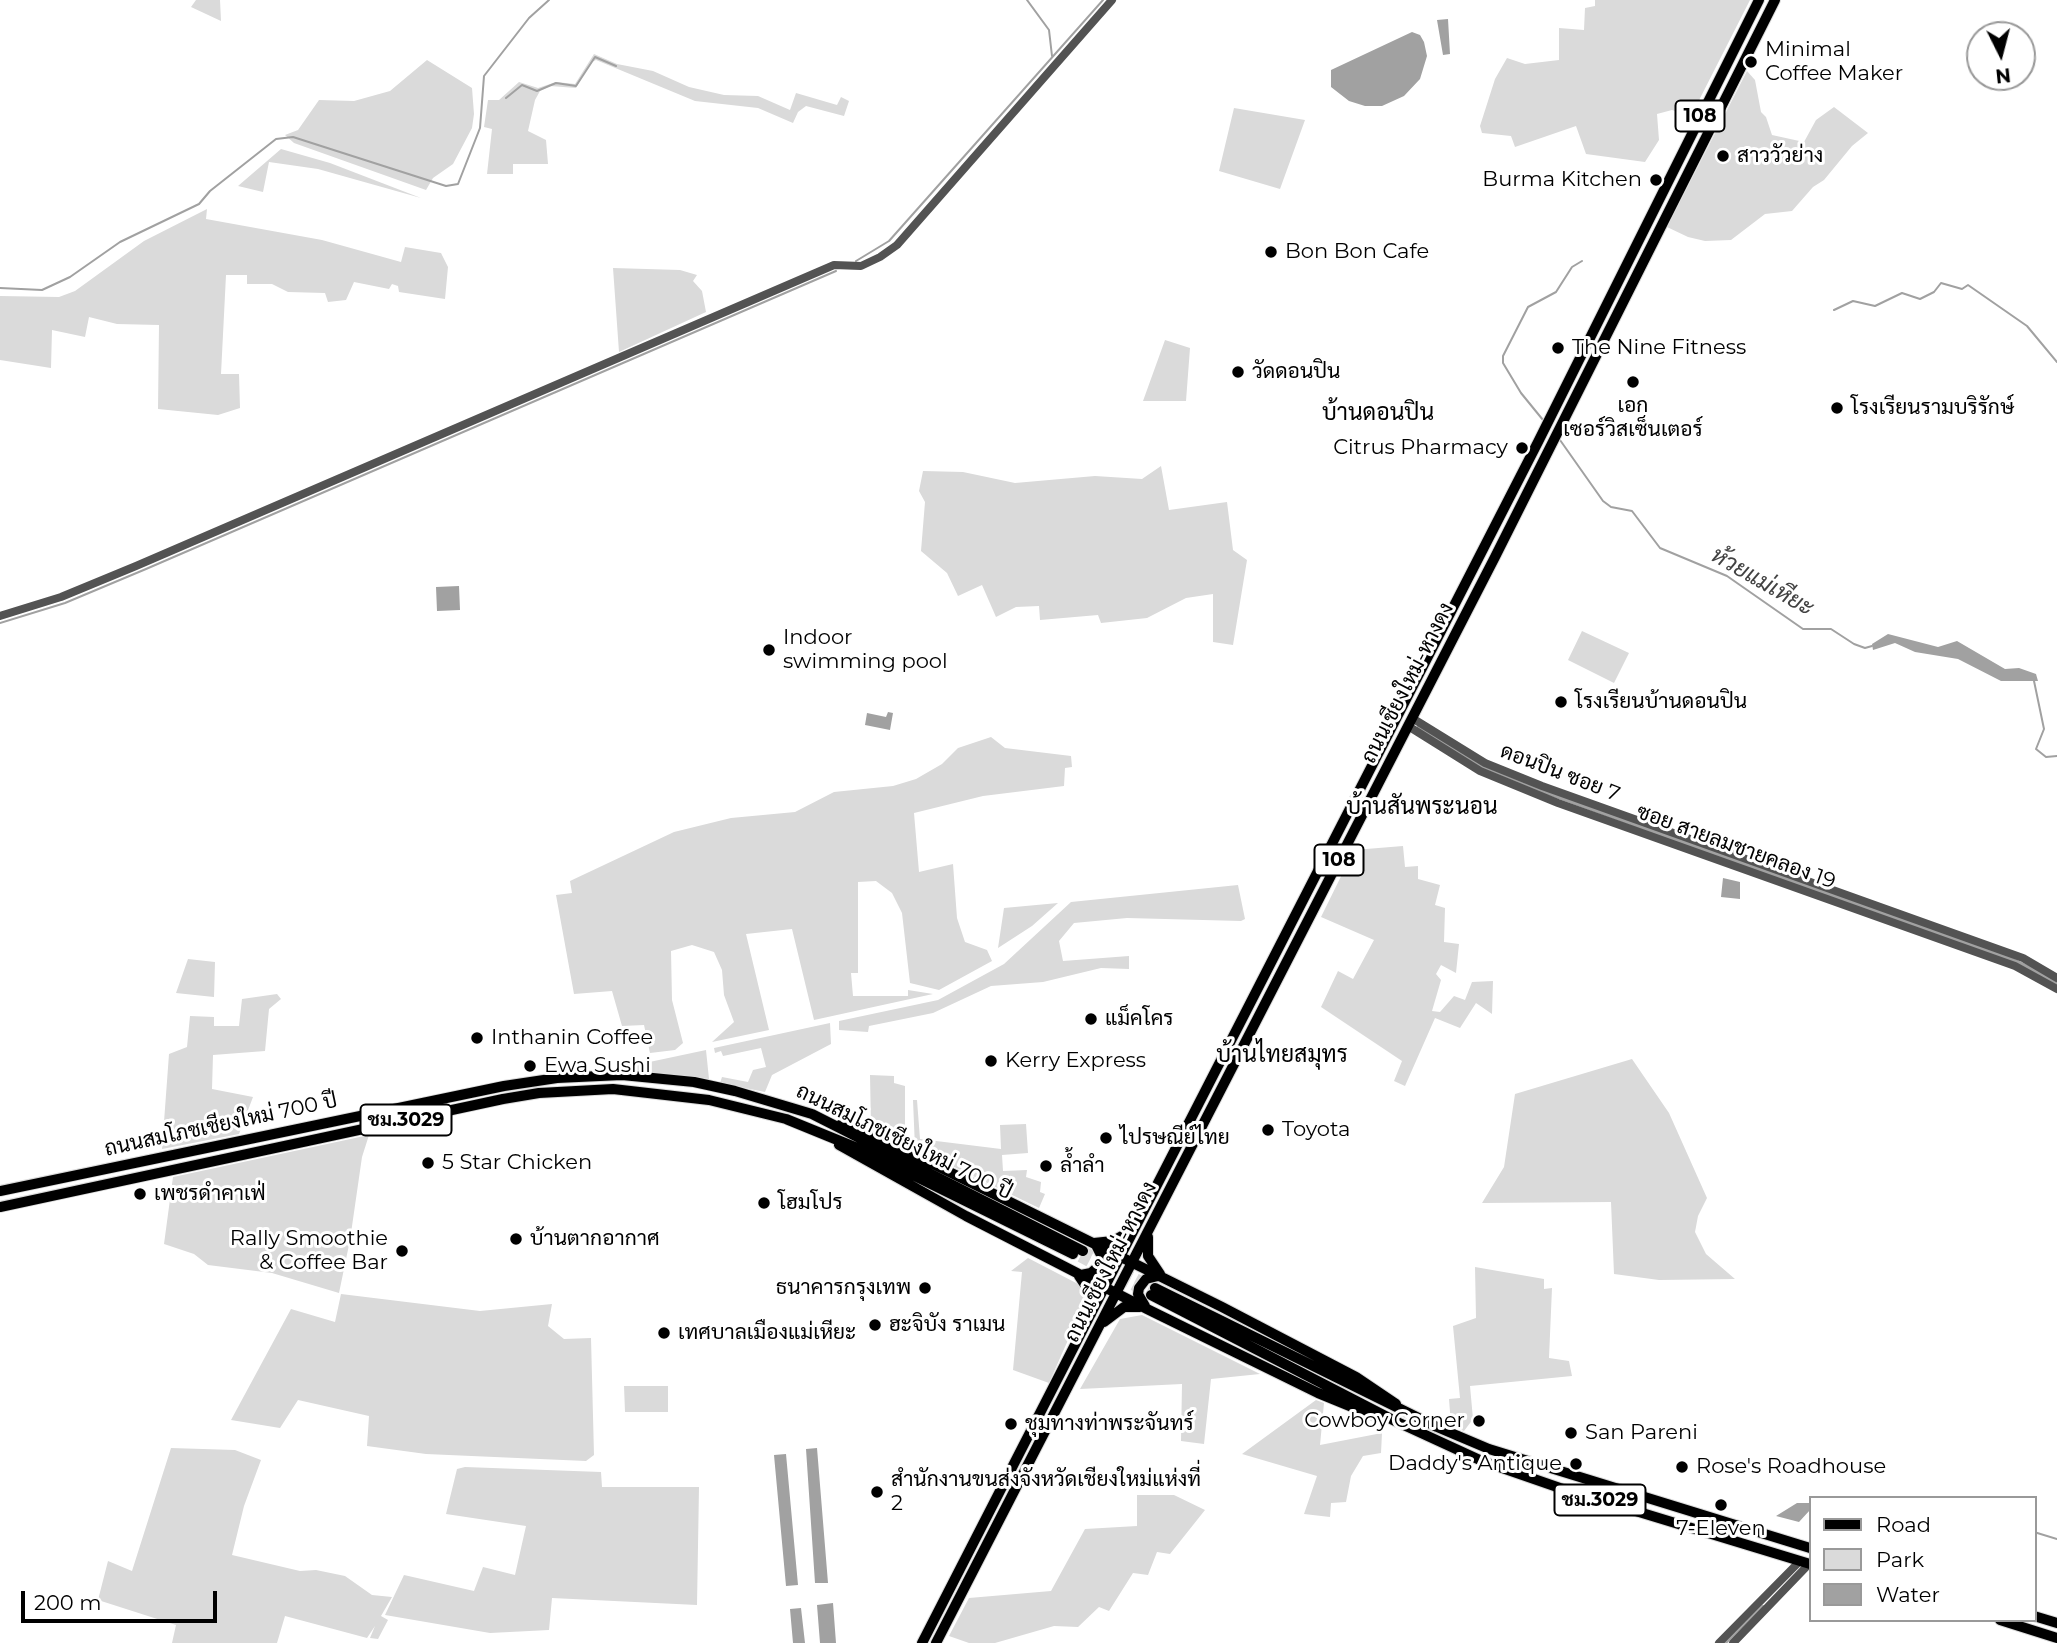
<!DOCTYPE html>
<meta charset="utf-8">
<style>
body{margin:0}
#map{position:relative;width:2057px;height:1643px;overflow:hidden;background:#fff;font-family:Montserrat,sans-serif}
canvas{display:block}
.legend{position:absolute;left:1809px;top:1496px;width:228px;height:126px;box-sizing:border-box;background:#fff;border:2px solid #999;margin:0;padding:9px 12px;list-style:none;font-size:21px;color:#000}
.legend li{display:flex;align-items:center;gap:14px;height:35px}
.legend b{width:35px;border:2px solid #999}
.north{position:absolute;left:1966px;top:21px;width:70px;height:70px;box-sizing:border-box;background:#fff;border:2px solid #999;border-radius:50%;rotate:174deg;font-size:19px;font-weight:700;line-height:28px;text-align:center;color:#000}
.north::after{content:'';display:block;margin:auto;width:24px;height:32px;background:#000;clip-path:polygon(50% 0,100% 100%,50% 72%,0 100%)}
.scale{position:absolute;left:21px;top:1591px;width:196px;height:32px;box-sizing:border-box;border:4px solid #000;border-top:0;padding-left:9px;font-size:21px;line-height:24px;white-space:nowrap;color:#000;-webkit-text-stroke:5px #fff;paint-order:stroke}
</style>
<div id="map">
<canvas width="2057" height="1643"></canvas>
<ul class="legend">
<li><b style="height:9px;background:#000"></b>Road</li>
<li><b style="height:19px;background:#dadada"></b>Park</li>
<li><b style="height:19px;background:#a1a1a1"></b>Water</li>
</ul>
<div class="north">N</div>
<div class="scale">200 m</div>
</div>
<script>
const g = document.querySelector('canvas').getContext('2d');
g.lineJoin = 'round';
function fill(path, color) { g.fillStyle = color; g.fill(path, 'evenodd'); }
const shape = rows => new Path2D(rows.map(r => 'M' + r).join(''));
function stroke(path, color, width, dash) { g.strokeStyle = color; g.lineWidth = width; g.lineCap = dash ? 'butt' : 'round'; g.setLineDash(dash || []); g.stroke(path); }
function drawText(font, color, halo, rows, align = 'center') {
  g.font = font + ' Montserrat,Sarabun,sans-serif'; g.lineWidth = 6; g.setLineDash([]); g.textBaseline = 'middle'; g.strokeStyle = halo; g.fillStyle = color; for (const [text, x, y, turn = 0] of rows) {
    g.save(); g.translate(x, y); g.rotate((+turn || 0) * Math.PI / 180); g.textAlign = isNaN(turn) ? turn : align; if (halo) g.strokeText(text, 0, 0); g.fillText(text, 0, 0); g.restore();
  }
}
fill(shape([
 [196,0,220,0,221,21,191,7],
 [1595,0,1750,0,1691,116,1672,110,1657,114,1659,140,1645,162,1586,154,1576,126,1515,147,1511,136,1482,133,1480,126,1495,79,1507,58,1525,64,1559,60,1559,28,1584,30,1585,8,1595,6],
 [594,54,617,64,653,71,689,87,724,95,758,96,790,110,796,93,837,105,841,97,849,101,844,116,806,106,798,112,793,123,758,108,695,101,596,60,590,63,576,88,550,86,540,91,535,100,528,131,546,140,548,164,513,164,513,174,487,174,492,129,484,127,488,100,499,100,519,82,538,88,556,82,575,84],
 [427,60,472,88,474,114,472,128,453,164,433,178,426,190,294,143,285,135,298,130,319,100,354,101,390,91],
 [1747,71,1755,80,1761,112,1766,117,1772,135,1804,142,1816,120,1834,107,1868,133,1852,146,1824,180,1813,187,1792,211,1765,214,1731,240,1705,241,1688,237,1667,227],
 [1234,108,1305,120,1280,189,1219,171],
 [281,149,330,163,421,198,318,169,269,162,263,192,238,186],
 [207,209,206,219,322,240,401,262,405,247,441,253,448,267,445,299,399,292,398,286,392,284,389,289,354,282,346,300,328,302,325,293,288,292,272,284,247,284,247,275,226,275,221,374,239,374,240,408,218,415,158,409,159,325,117,324,89,317,85,337,52,330,51,368,0,360,0,296,59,297,75,291,144,241],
 [613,268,680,270,697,275,693,281,702,291,706,312,619,352],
 [1165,340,1190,348,1186,401,1143,401],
 [1161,466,1169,510,1227,502,1233,550,1247,560,1233,645,1213,642,1213,594,1186,598,1147,618,1101,623,1098,615,1040,620,1039,606,1016,607,996,617,982,585,958,596,947,573,921,551,925,502,919,491,923,471,963,472,1015,483,1095,476,1142,479],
 [1582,631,1629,653,1614,683,1568,660],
 [991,737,1005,748,1071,756,1072,767,1065,768,1064,786,983,796,914,813,919,872,953,864,957,918,965,942,987,950,992,961,939,990,910,983,902,913,892,893,876,881,858,882,858,973,851,973,853,996,908,996,908,990,933,994,814,1020,792,929,746,934,769,1030,712,1042,734,1022,724,995,722,970,714,952,692,945,671,951,672,1000,683,1043,675,1050,650,1053,644,1025,622,1026,612,991,574,994,556,895,572,893,570,881,674,832,731,818,795,812,834,792,893,786,916,779,942,764,958,748],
 [1403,846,1405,867,1418,866,1418,879,1440,885,1435,905,1445,908,1444,942,1459,944,1456,973,1441,965,1436,974,1441,980,1432,1011,1440,1012,1454,996,1465,1000,1472,982,1493,981,1492,1014,1476,1003,1460,1028,1435,1018,1405,1086,1394,1081,1402,1061,1321,1007,1338,971,1353,979,1374,940,1321,917,1354,850],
 [1238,885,1245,919,1241,921,1127,918,1074,923,1059,941,1063,961,1129,956,1129,969,1101,968,1043,982,991,986,933,1013,869,1026,868,1032,839,1030,839,1021,938,1000,1004,964,1071,902],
 [1058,903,1032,926,998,948,1004,908],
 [188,959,215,962,214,997,176,993],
 [277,994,281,999,269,1009,265,1051,213,1055,212,1089,253,1097,239,1134,162,1149,169,1054,187,1047,190,1016,214,1017,214,1026,239,1026,242,999],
 [830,1023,831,1044,772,1075,765,1092,720,1083,722,1077,748,1082,753,1070,766,1067,761,1048,723,1056,721,1051,715,1053,714,1048],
 [706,1050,709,1079,626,1071,626,1067],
 [1632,1059,1669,1113,1707,1198,1698,1216,1695,1232,1706,1254,1735,1279,1659,1280,1614,1274,1611,1202,1482,1203,1504,1167,1515,1094],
 [870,1075,894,1076,894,1083,905,1086,905,1143,871,1127],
 [913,1100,917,1100,920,1139,1001,1149,1000,1125,1026,1124,1028,1153,1002,1155,1003,1171,1027,1170,1026,1177,1041,1182,1040,1192,1045,1194,1039,1208,915,1148],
 [369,1135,362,1157,350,1240,339,1293,272,1273,208,1265,194,1254,164,1244,173,1177],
 [1028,1258,1080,1285,1084,1296,1084,1304,1049,1383,1013,1370,1022,1272,1011,1271],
 [1475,1267,1544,1279,1544,1289,1552,1288,1549,1358,1569,1361,1572,1376,1470,1386,1473,1419,1464,1431,1451,1425,1449,1399,1460,1398,1453,1326,1476,1318],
 [341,1294,480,1311,552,1304,548,1326,564,1339,591,1338,594,1455,586,1461,426,1454,367,1446,369,1416,298,1400,280,1428,231,1420,291,1309,335,1322],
 [1142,1315,1260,1374,1211,1379,1204,1444,1181,1441,1182,1384,1080,1389,1120,1319],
 [624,1386,668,1386,668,1412,625,1412],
 [1316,1400,1324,1403,1320,1445,1382,1433,1381,1453,1363,1456,1351,1476,1346,1502,1331,1503,1330,1517,1304,1514,1317,1476,1242,1454],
 [171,1448,235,1450,261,1460,244,1506,232,1555,300,1571,316,1570,345,1576,372,1595,392,1597,381,1616,388,1620,378,1639,370,1638,375,1626,367,1638,285,1616,277,1643,172,1643,176,1625,98,1600,108,1561,132,1571],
 [465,1467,601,1472,602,1487,699,1487,697,1605,552,1598,549,1630,490,1633,385,1615,404,1575,474,1591,483,1567,515,1575,526,1526,446,1514,457,1469],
 [1137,1495,1174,1495,1205,1510,1170,1554,1157,1552,1148,1575,1133,1573,1109,1611,1099,1607,1078,1627,1054,1626,995,1643,969,1643,949,1636,969,1598,1051,1591,1085,1529,1137,1526]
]), '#dadada');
fill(shape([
 [1448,19,1450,54,1443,55,1437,20],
 [1412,32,1420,35,1424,42,1427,56,1420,79,1404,96,1382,106,1365,106,1349,101,1331,87,1331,70],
 [459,586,460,610,437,611,436,587],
 [1888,634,1938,647,1957,641,2005,669,2019,668,2036,674,2038,681,2001,681,1958,659,1915,652,1895,643,1873,650,1872,644],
 [888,712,893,713,890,730,865,725,867,713,886,717],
 [1723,878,1740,882,1740,899,1721,897],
 [817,1448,828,1583,815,1583,806,1449],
 [786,1454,798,1585,786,1586,774,1455],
 [1797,1503,1810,1503,1810,1510,1799,1522,1776,1516],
 [833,1603,836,1643,820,1643,817,1605],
 [801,1608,805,1643,793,1643,790,1609]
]), '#a1a1a1');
stroke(shape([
 [1027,0,1049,30,1052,56],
 [506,98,522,85,537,91,556,83,576,86,595,57,616,66],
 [856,261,889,241,1103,0],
 [0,288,42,290,70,277,120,242,199,204,210,191,276,139,293,137,446,186,458,184,480,128,484,76,529,18,549,0],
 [1834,310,1853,301,1875,306,1902,293,1920,299,1934,292,1941,283,1962,289,1968,285,2027,326,2057,362],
 [1543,420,1521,393,1503,363,1503,356,1528,307,1556,292,1572,267,1582,261],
 [1560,440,1603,501,1611,507,1632,511,1660,548,1727,576,1803,629,1831,629,1854,644,1865,648,1872,646],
 [0,623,65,603,146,569,836,271],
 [2034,681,2044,729,2036,749,2046,757,2057,756],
 [2034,1532,2057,1539],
 [1726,1643,1763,1606]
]), '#a1a1a1', 2);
stroke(shape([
 [1420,728,1489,770,2005,958,2057,983]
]), '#a1a1a1', 7);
stroke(shape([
 [1083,1251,1155,1288],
 [1080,1257,1151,1295]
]), '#d9d9d9', 10, [10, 5]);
const major = shape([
 [842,1123,909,1152,1222,1307,1356,1377,1396,1404],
 [839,1145,966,1216,1147,1309,1318,1393,1384,1420],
 [0,1191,504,1086,557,1078,622,1075,694,1082,735,1091,812,1114,1083,1251],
 [0,1207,503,1099,539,1093,613,1089,709,1100,786,1119,862,1150,1073,1254],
 [1148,1237,1148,1256,1160,1274],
 [1094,1243,1113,1241,1134,1229],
 [1081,1275,1091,1273,1100,1265,1102,1257,1096,1245],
 [1079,1276,1089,1291,1091,1314],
 [1155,1288,1437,1427,1489,1449,1810,1548],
 [1151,1295,1395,1421,1482,1461,1560,1488,1810,1564],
 [1145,1306,1138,1294,1139,1288,1146,1279,1158,1276],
 [1104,1322,1124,1307,1140,1307],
 [2034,1616,2057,1623],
 [2000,1620,2057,1638],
 [922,1643,1538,442,1759,0],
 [936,1643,1495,557,1775,0]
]);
stroke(major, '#dbdbdb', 12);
stroke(shape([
 [0,616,61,597,136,566,834,265,861,266,880,257,897,245,1112,0],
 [1412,718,1485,763,1542,786,1967,938,2023,958,2057,978],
 [1408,726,1480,771,1558,803,2015,966,2057,989],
 [1719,1643,1800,1561],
 [1733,1643,1810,1563]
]), '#535353', 8);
stroke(major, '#000', 10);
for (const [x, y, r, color] of [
 [1751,62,7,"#000"],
 [1723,156,7,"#000"],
 [1656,180,7,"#000"],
 [1271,252,7,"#000"],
 [1558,348,7,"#000"],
 [1238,372,7,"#000"],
 [1633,382,7,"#000"],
 [1837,408,7,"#000"],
 [1522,448,7,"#000"],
 [769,650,7,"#000"],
 [1561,702,7,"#000"],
 [1091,1019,7,"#000"],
 [477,1038,7,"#000"],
 [991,1061,7,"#000"],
 [530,1066,7,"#000"],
 [1268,1130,7,"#000"],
 [1106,1138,7,"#000"],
 [428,1163,7,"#000"],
 [1046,1166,7,"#000"],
 [140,1194,7,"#000"],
 [764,1203,7,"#000"],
 [516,1239,7,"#000"],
 [402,1251,7,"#000"],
 [925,1288,7,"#000"],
 [875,1325,7,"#000"],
 [664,1333,7,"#000"],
 [1479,1421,7,"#000"],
 [1011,1424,7,"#000"],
 [1571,1433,7,"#000"],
 [1576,1464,7,"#000"],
 [1682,1467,7,"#000"],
 [877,1492,7,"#000"],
 [1721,1505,7,"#000"]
]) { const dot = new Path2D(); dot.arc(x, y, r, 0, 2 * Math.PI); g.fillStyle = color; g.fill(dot); stroke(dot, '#fff', 2.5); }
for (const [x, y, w] of [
 [1700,116,49],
 [1339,860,49],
 [406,1120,91],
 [1600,1500,91]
]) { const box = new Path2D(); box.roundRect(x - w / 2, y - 15.5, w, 31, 5); g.fillStyle = '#fff'; g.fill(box); stroke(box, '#000', 2); }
drawText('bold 19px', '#000', null, [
 ["108",1700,116],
 ["108",1339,860],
 ["ชม.3029",406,1120],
 ["ชม.3029",1600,1500]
]);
drawText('21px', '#000', '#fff', [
 ["Minimal",1765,50],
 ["Coffee Maker",1765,74],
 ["สาววัวย่าง",1737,156],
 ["Burma Kitchen",1642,180,"right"],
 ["Bon Bon Cafe",1285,252],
 ["The Nine Fitness",1572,348],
 ["วัดดอนปิน",1252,372],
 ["เอก",1633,406,"center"],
 ["เซอร์วิสเซ็นเตอร์",1633,430,"center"],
 ["โรงเรียนรามบริรักษ์",1851,408],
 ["Citrus Pharmacy",1508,448,"right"],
 ["Indoor",783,638],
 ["swimming pool",783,662],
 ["โรงเรียนบ้านดอนปิน",1575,702],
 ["แม็คโคร",1105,1019],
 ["Inthanin Coffee",491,1038],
 ["Kerry Express",1005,1061],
 ["Ewa Sushi",544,1066],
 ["Toyota",1282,1130],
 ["ไปรษณีย์ไทย",1120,1138],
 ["5 Star Chicken",442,1163],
 ["ล้ำลำ",1060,1166],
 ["เพชรดำคาเฟ่",154,1194],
 ["โฮมโปร",778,1203],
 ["Rally Smoothie",388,1239,"right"],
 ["& Coffee Bar",388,1263,"right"],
 ["บ้านตากอากาศ",530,1239],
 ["ธนาคารกรุงเทพ",911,1288,"right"],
 ["ฮะจิบัง ราเมน",889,1325],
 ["เทศบาลเมืองแม่เหียะ",678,1333],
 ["Cowboy Corner",1465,1421,"right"],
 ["ชุมทางท่าพระจันทร์",1025,1424],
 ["San Pareni",1585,1433],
 ["Daddy's Antique",1562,1464,"right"],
 ["Rose's Roadhouse",1696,1467],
 ["สำนักงานขนส่งจังหวัดเชียงใหม่แห่งที่",891,1480],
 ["2",891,1504],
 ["7-Eleven",1721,1529,"center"]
], 'left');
drawText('21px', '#000', '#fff', [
 ["ถนนเชียงใหม่-หางดง",1408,683,-63],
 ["ดอนปิน ซอย 7",1560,773,21],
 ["ซอย สายลมชายคลอง 19",1736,847,20],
 ["ถนนสมโภชเชียงใหม่ 700 ปี",221,1125,-12],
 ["ถนนสมโภชเชียงใหม่ 700 ปี",904,1142,26],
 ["ถนนเชียงใหม่-หางดง",1111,1262,-63]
]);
drawText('23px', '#000', '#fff', [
 ["บ้านดอนปิน",1378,413],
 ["บ้านสันพระนอน",1422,807],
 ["บ้านไทยสมุทร",1282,1055]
]);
drawText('italic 23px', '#424242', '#fff', [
 ["ห้วยแม่เหียะ",1762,582,30]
]);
</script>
